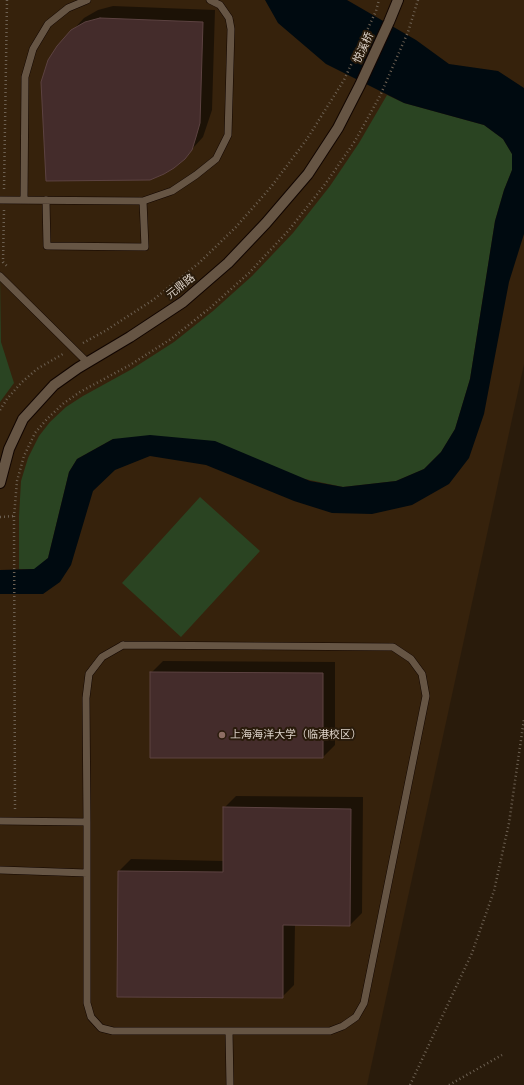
<!DOCTYPE html>
<meta charset="utf-8">
<style>
body{margin:0}
canvas{display:block;background:#291b0b}
</style>
<canvas width="524" height="1085"></canvas>
<script>
const g = document.querySelector('canvas').getContext('2d');
g.lineJoin = 'round';
function fill(path, color) { g.fillStyle = color; g.fill(path, 'evenodd'); }
const shape = rows => new Path2D(rows.map(r => 'M' + r).join(''));
function stroke(path, color, width, dash) { g.strokeStyle = color; g.lineWidth = width; g.lineCap = dash ? 'butt' : 'round'; g.setLineDash(dash || []); g.stroke(path); }
function drawText(font, color, halo, rows, align = 'center') {
  g.font = font + ' "Sofia Sans Condensed","Noto Sans SC",sans-serif'; g.lineWidth = 4; g.setLineDash([]); g.textBaseline = 'middle'; g.strokeStyle = halo; g.fillStyle = color; for (const [text, x, y, turn = 0] of rows) {
    g.save(); g.translate(x, y); g.rotate((+turn || 0) * Math.PI / 180); g.textAlign = isNaN(turn) ? turn : align; if (halo) g.strokeText(text, 0, 0); g.fillText(text, 0, 0); g.restore();
  }
}
fill(shape([
 [0,0,524,0,524,364,367,1085,0,1085]
]), '#36220c');
fill(shape([
 [387,95,404,103,484,125,503,139,512,154,512,170,504,190,495,221,470,379,455,429,441,452,424,469,396,481,343,487,113,439,77,459,69,472,48,558,35,569,19,569,19,516,21,481,28,458,39,436,50,422,66,407,83,396,132,369,174,342,213,311,252,276,293,233,330,186,359,143],
 [0,276,1,342,14,383,0,402],
 [200,497,260,551,181,637,122,583]
]), '#2a4422');
fill(shape([
 [265,0,347,0,416,40,449,64,498,71,524,88,524,234,509,282,484,414,469,458,449,484,412,505,372,514,332,513,294,501,206,465,150,456,115,470,93,491,71,565,60,582,43,594,0,594,0,570,34,569,48,558,69,472,77,459,113,439,150,435,215,441,310,481,343,487,396,481,424,469,441,452,455,429,470,379,495,221,504,190,512,170,512,154,503,139,484,125,404,103,326,64,278,23]
]), '#000a10');
fill(shape([
 [113,6,215,10,212,110,203,137,184,158,72,31,84,18,98,10],
 [163,661,335,662,335,745,323,757,151,673],
 [236,796,363,797,362,913,350,925,295,924,294,985,282,997,119,871,131,859,224,861,224,808]
]), '#0007');
const building = shape([
 [100,18,203,22,200,123,196,137,192,150,185,159,174,168,164,174,150,180,46,181,41,82,48,60,57,46,71,30,85,22,100,18],
 [150,672,323,673,323,758,150,758,150,672],
 [223,807,351,809,350,926,283,925,283,998,117,997,118,871,223,872,223,807]
]);
fill(building, '#442c2b');
stroke(building, '#5c4241', 1);
const lane = shape([
 [0,200,143,201,172,191,196,175,216,159,228,135,231,29,229,18,220,5,210,0],
 [24,200,25,77,33,49,48,24,68,8,87,0],
 [46,200,47,246,145,247,143,201],
 [0,276,87,362],
 [123,645,393,647,411,659,422,674,426,696,364,1003,356,1017,343,1026,330,1031,113,1031,101,1028,91,1017,87,1003,87,822,86,698,89,674,102,657,123,645],
 [0,821,87,822],
 [0,870,87,873],
 [229,1031,230,1085]
]);
const street = shape([
 [0,483,9,449,23,419,54,385,78,368,130,337,183,302,228,263,266,223,308,174,338,128,360,85,389,22,398,0]
]);
stroke(lane, '#110500', 8);
stroke(street, '#110500', 12);
stroke(shape([
 [4,189,7,0],
 [4,210,3,262,7,266],
 [83,343,105,331,153,300,199,263,236,227,271,187,307,139,344,80,376,11,379,0],
 [0,410,7,399,22,382,37,369,63,354],
 [0,517,14,516],
 [15,809,14,516,17,481,24,456,35,433,47,419,64,403,80,392,130,365,171,339,210,308,249,273,289,230,326,183,355,141,380,96,408,32,418,0],
 [410,1085,472,953,494,891,509,823,524,719],
 [449,1085,502,1055]
]), '#6d6153', 2.5, [1, 3]);
stroke(lane, '#654', 7);
stroke(street, '#654', 10);
for (const [x, y, r, color] of [
 [222,735,4,"#8d6e63"]
]) { const dot = new Path2D(); dot.arc(x, y, r, 0, 2 * Math.PI); g.fillStyle = color; g.fill(dot); stroke(dot, '#291b0b', 1.5); }
drawText('11px', '#ddd3c9', '#291b0b', [
 ["悦溪桥",364,48,-65],
 ["元鼎路",181,287,-38]
]);
drawText('11px', '#ddd3c9', '#291b0b', [
 ["上海海洋大学（临港校区）",230,735]
], 'left');
</script>
